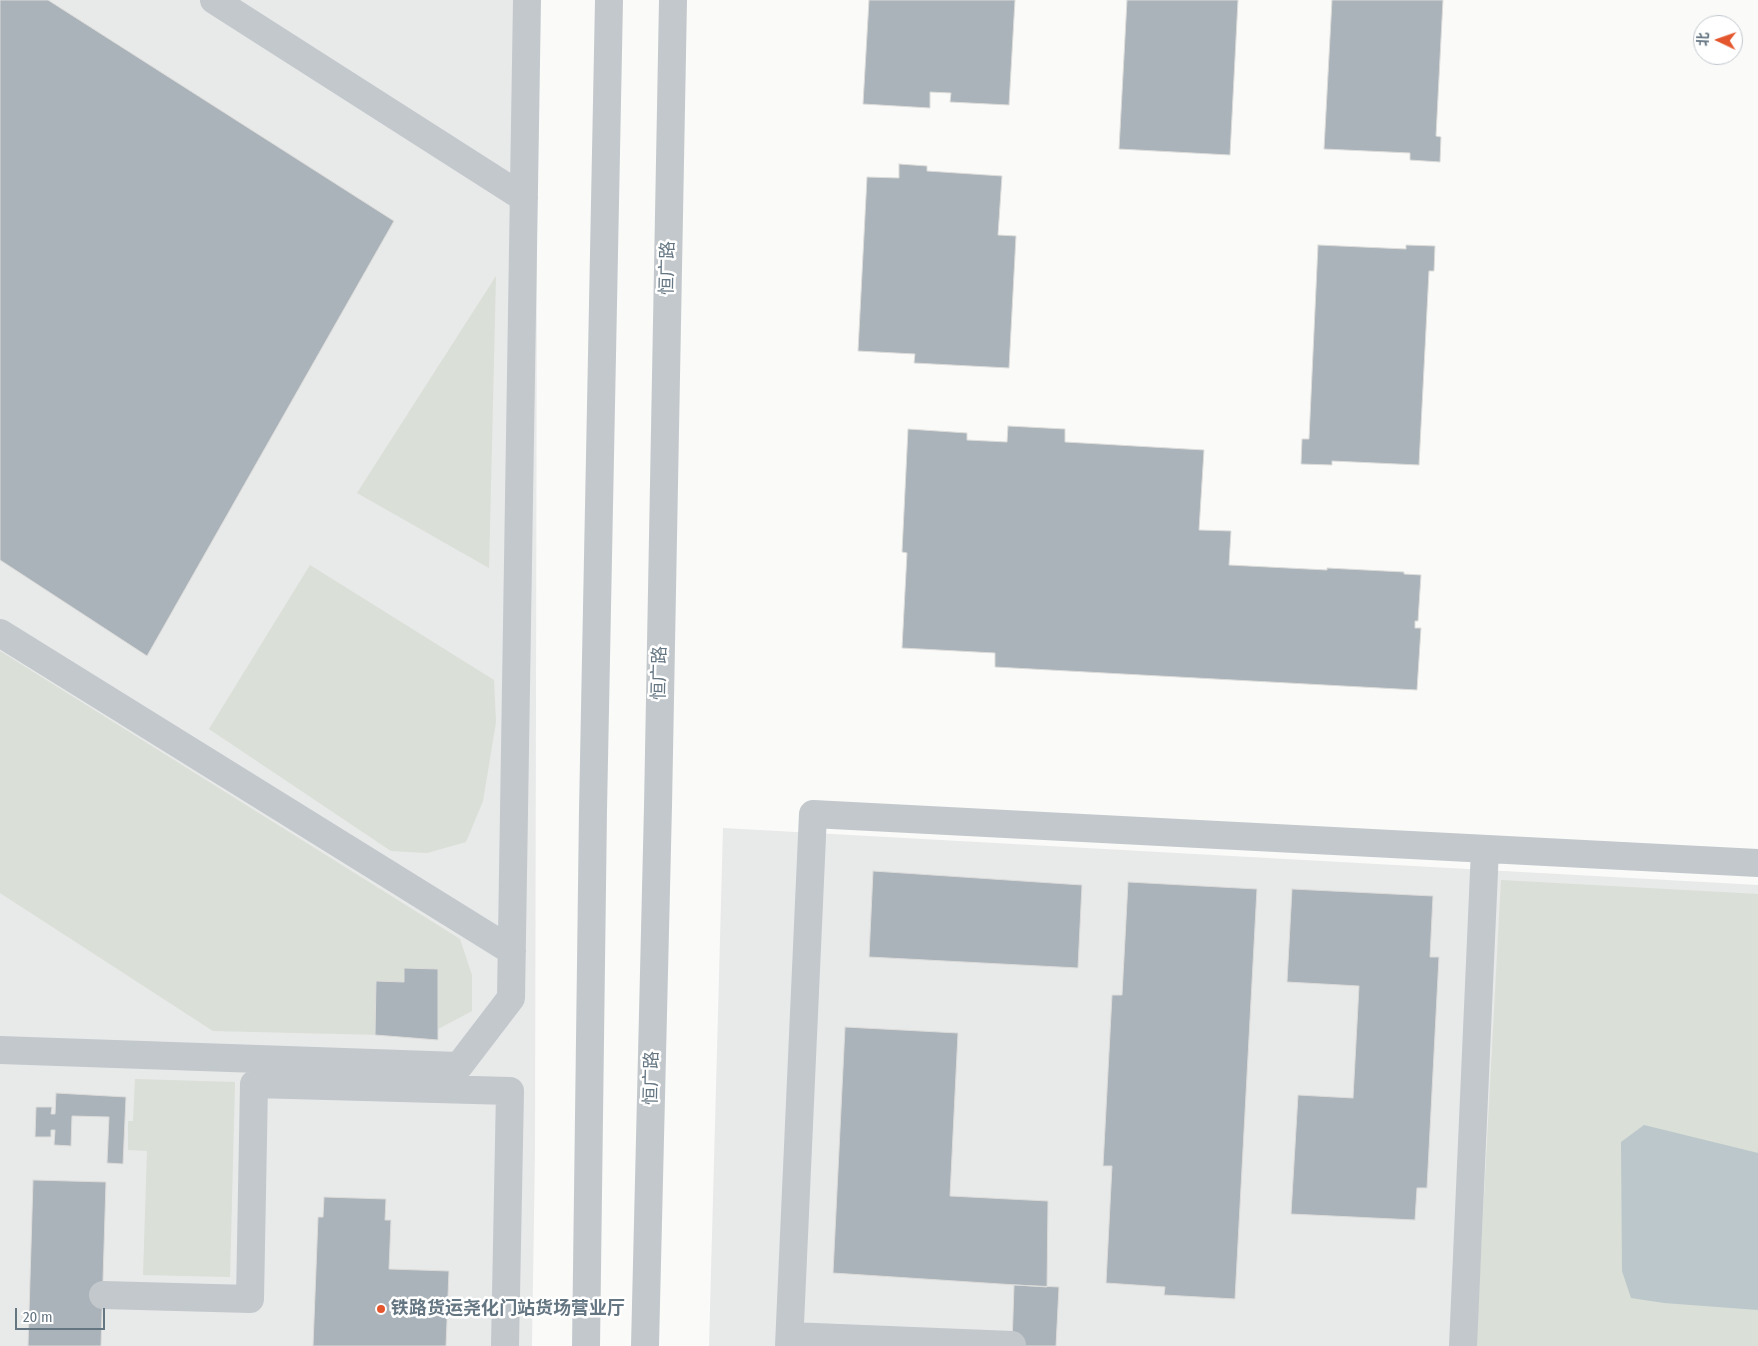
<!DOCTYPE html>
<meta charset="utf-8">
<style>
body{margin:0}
#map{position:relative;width:1758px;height:1346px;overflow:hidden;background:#fafaf8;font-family:"Fira Sans Condensed","Noto Sans SC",sans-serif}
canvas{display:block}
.north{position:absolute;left:1693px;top:15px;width:50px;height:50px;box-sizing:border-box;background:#fff;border:1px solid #c1c8cd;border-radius:50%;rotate:273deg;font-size:14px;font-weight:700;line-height:20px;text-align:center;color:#657683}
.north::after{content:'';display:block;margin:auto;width:18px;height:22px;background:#e4572e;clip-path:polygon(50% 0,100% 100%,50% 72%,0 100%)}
.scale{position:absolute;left:15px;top:1308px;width:90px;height:22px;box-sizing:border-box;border:2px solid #657683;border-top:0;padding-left:6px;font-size:15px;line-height:18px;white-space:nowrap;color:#657683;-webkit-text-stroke:4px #fff;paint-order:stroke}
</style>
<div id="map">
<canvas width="1758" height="1346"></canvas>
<div class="north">北</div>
<div class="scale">20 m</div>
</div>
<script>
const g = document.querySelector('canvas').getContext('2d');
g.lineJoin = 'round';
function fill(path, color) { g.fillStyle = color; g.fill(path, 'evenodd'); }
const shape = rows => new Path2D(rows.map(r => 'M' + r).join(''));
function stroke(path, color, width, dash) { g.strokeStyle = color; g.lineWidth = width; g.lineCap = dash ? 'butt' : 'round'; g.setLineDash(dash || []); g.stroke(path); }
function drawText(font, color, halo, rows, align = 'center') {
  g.font = font + ' "Fira Sans Condensed","Noto Sans SC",sans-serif'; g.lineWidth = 5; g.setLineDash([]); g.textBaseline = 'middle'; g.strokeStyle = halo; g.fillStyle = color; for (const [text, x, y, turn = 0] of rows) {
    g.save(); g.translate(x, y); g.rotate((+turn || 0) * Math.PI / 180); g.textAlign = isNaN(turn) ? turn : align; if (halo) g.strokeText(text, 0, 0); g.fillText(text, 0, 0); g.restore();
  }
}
fill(shape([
 [0,0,540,0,537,227,535,1149,532,1346,0,1346],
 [723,828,1758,885,1758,1346,709,1346]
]), '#e8e9e9');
fill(shape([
 [496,276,489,568,357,493],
 [310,565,494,680,496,722,483,801,466,842,427,853,391,851,209,729],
 [0,651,460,939,472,975,472,1011,425,1036,213,1031,0,893],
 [1501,880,1758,894,1758,1346,1476,1346],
 [135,1079,235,1082,230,1277,143,1275,147,1151,128,1150,128,1121,133,1121]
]), '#dadfd7');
fill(shape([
 [1644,1125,1758,1153,1758,1310,1664,1303,1631,1298,1622,1271,1621,1142]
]), '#bbc7cb');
const building = shape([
 [0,0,48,0,394,221,147,656,0,560,0,0],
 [869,0,1015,0,1009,105,950,102,951,93,930,92,930,108,863,104,869,0],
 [1127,0,1238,0,1230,155,1119,149,1127,0],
 [1332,0,1443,0,1436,136,1441,137,1440,162,1410,160,1410,153,1324,149,1332,0],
 [899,164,927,166,927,171,1002,176,998,235,1016,236,1009,368,914,363,915,354,858,351,867,177,899,178,899,164],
 [1318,245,1406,249,1406,245,1435,246,1434,271,1429,271,1419,465,1332,461,1332,465,1301,464,1302,439,1309,439,1318,245],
 [1008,426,1065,429,1065,442,1204,450,1199,530,1231,531,1229,565,1327,570,1327,568,1404,572,1404,574,1421,575,1418,621,1415,621,1415,628,1421,628,1417,690,995,667,995,653,902,648,907,553,902,552,908,429,967,433,967,440,1007,442,1008,426],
 [873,871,1082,885,1078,968,869,957,873,871],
 [1128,882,1257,889,1235,1299,1164,1295,1165,1287,1106,1283,1112,1166,1103,1166,1112,995,1122,995,1128,882],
 [1292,889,1433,896,1430,957,1439,957,1427,1188,1417,1188,1415,1220,1291,1214,1298,1095,1353,1098,1359,986,1287,982,1292,889],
 [404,968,438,969,438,1040,375,1035,376,981,404,982,404,968],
 [845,1027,958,1033,950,1196,1048,1201,1047,1287,833,1273,845,1027],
 [56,1093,126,1097,123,1164,107,1163,109,1117,72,1116,71,1146,54,1145,55,1130,51,1130,51,1137,35,1137,36,1107,52,1107,51,1114,55,1114,56,1093],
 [33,1180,106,1182,101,1346,28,1346,33,1180],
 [324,1197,386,1199,385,1220,391,1220,389,1269,449,1271,446,1346,313,1346,318,1217,323,1217,324,1197],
 [1014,1285,1059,1287,1056,1346,1012,1346,1014,1285]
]);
fill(building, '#aab3b9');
stroke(building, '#dcdcda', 1);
stroke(shape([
 [214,0,524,198],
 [0,633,512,951],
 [0,1050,459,1066,511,998,527,0],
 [103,1295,250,1299,254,1084,510,1091,505,1346],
 [790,1336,1012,1345],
 [586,1346,593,810,609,0],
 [645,1346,658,806,673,0],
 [789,1346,813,814,1758,863],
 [1463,1346,1485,849]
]), '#c3c8cc', 28);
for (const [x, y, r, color] of [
 [381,1309,5,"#e4572e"]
]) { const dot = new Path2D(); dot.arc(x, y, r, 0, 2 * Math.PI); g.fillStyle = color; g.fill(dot); stroke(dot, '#fff', 2); }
drawText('18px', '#657683', '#fff', [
 ["恒广路",668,268,-89],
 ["恒广路",660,673,-89],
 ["恒广路",652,1078,-89]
]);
drawText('bold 18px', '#657683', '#fff', [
 ["铁路货运尧化门站货场营业厅",391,1309]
], 'left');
</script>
